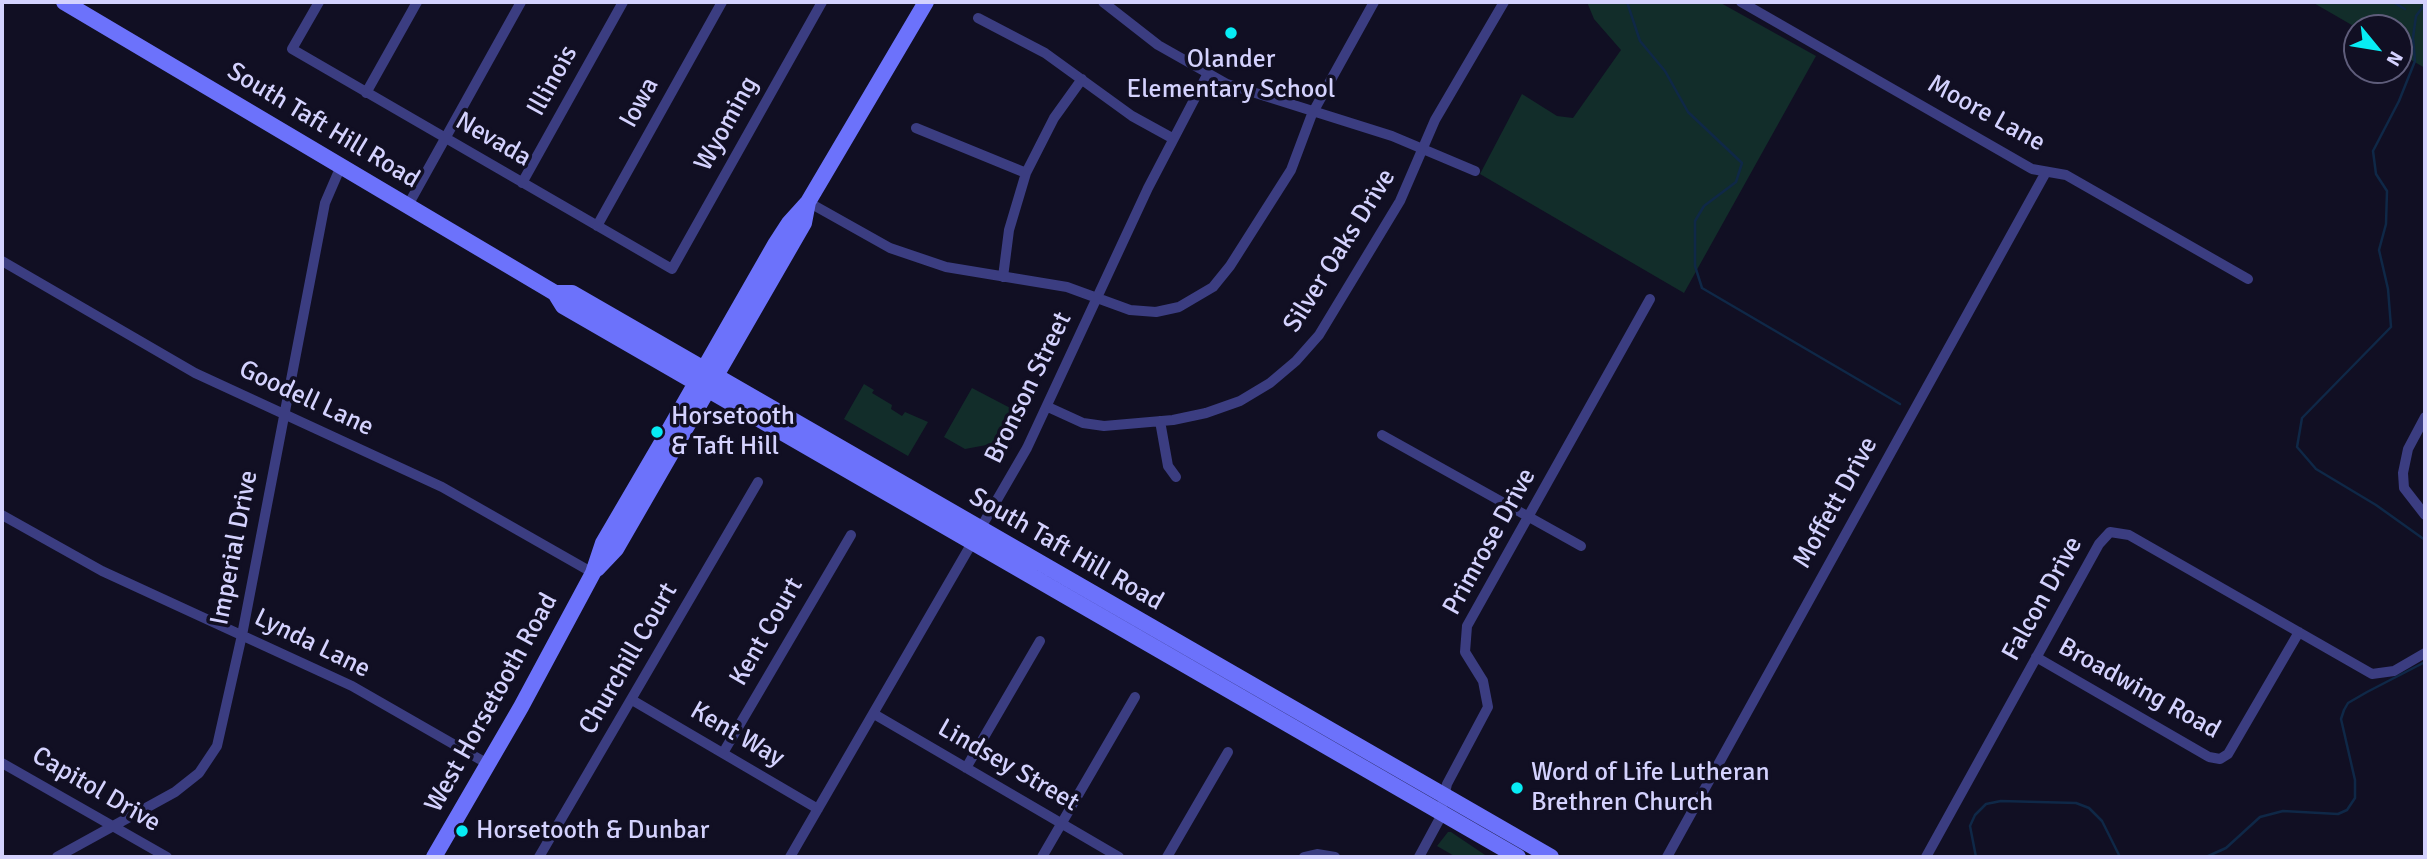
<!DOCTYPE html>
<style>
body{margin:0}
#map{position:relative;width:2427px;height:859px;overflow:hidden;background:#110f23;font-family:Signika,sans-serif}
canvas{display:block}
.frame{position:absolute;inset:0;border:4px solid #d4d2fe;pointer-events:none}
.north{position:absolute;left:2343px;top:14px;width:70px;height:70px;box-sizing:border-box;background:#110f23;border:2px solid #5f5d7b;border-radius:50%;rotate:120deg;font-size:19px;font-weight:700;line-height:28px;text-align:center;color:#d4d2fe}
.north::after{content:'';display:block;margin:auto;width:24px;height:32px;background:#07ecf4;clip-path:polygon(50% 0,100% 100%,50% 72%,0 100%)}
</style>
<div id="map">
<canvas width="2427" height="859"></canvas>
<div class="frame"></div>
<div class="north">N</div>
</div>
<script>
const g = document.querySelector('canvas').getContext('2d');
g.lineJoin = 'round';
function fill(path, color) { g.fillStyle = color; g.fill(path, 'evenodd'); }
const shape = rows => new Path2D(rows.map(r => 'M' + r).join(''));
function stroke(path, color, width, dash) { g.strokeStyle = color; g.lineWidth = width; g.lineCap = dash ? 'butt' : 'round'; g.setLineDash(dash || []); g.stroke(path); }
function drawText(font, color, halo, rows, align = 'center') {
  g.font = font + ' Signika,sans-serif'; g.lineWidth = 7; g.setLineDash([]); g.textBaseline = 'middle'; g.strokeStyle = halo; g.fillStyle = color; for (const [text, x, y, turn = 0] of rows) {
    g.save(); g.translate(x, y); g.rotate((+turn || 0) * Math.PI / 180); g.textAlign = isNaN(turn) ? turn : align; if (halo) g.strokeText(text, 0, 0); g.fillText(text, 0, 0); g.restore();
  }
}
fill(shape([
 [1587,2,1719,2,1816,56,1684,293,1480,174,1522,94,1557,116,1573,118,1621,50,1594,19],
 [2312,2,2425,2,2425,68,2399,53,2399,28,2357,28],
 [864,384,874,390,872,393,892,405,891,409,902,416,905,412,928,422,908,456,844,419],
 [972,388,1016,411,997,443,965,449,944,437],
 [1448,832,1451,832,1488,857,1456,857,1437,846]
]), '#122d2a');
stroke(shape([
 [1627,2,1640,41,1665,71,1688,112,1742,163,1736,182,1704,206,1695,221,1695,266,1702,288,1900,404],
 [2393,2,2405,9],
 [2425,4,2416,16,2413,38,2415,61,2399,101,2373,151,2376,174,2387,191,2386,224,2379,250,2388,289,2391,327,2302,418,2297,447,2316,469,2376,505,2425,540],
 [1976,857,1970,826,1975,815,1986,804,2001,801,2076,803,2089,808,2102,821,2120,857],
 [2206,857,2226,848,2260,817,2283,811,2338,814,2347,810,2355,798,2355,780,2341,719,2344,710,2348,703,2367,692,2425,662]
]), '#0f2847', 2.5);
stroke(shape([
 [319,2,292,49,672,269,822,2],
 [1103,2,1158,45,1227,84,1392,136,1475,171],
 [1741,2,2032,169,2066,175,2248,279],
 [978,18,1045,53,1132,116,1172,138],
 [366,93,417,2],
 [916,128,1026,173],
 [522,183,623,2],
 [808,202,890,248,946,267,1067,287,1130,310,1156,312,1179,307,1213,287,1230,266,1291,170,1312,114,1374,2],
 [407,207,521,2],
 [597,226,722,2],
 [2,261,195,373,442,487,593,573],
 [1003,277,1009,230,1026,173,1054,118,1082,79],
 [1048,407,1083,423,1104,426,1173,420,1206,413,1240,401,1270,383,1296,361,1319,335,1400,201,1435,120,1504,2],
 [2425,417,2408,449,2403,473,2404,488,2425,515],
 [1160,421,1168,466,1176,477],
 [1382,435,1581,546],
 [2,515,102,571,352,686,488,764],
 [2036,657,2209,757,2220,759,2228,754,2299,632],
 [632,700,818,809],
 [874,714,1119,857],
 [723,753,851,535],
 [2,763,167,857],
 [966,768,1040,641],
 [57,857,175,792,199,773,217,746,242,635,325,203,341,166],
 [539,857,758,482],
 [790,857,1027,448,1148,188,1207,75],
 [1042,857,1135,697],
 [1167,857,1228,752],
 [1304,857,1317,854,1335,857],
 [1419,857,1439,820,1447,784,1488,707,1483,681,1465,652,1467,626,1650,299],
 [1667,857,2046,172],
 [1926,857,2099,544,2110,532,2129,535,2372,674,2394,671,2425,653]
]), '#3b3d81', 10);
stroke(shape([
 [64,2,555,293,563,306,1518,857],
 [555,293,572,293,1551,857],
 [597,569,616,549,804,223,808,202],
 [434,857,521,707,593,573,603,543,665,437,776,243,789,223,808,202,926,2]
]), '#6c72fb', 16);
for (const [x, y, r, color] of [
 [1231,33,7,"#07ecf4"],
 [657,432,7,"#07ecf4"],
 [1517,788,7,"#07ecf4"],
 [462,831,7,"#07ecf4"]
]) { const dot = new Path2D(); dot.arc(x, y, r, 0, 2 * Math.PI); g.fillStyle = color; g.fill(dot); stroke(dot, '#110f23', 2.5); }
drawText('26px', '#d4d2fe', '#110f23', [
 ["Olander",1231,60,"center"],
 ["Elementary School",1231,90,"center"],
 ["Horsetooth",671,417],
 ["& Taft Hill",671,447],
 ["Word of Life Lutheran",1531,773],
 ["Brethren Church",1531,803],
 ["Horsetooth & Dunbar",476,831]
], 'left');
drawText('26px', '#d4d2fe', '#110f23', [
 ["Illinois",553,81,-61],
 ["Iowa",640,103,-61],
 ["Moore Lane",1986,114,29],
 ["Wyoming",727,124,-61],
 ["South Taft Hill Road",323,126,31],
 ["Nevada",493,140,30],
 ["Silver Oaks Drive",1340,251,-58],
 ["Bronson Street",1029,388,-64],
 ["Goodell Lane",306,399,25],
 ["Moffett Drive",1836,503,-61],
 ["Primrose Drive",1490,542,-61],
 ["Imperial Drive",235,548,-79],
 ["South Taft Hill Road",1066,550,30],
 ["Falcon Drive",2043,599,-61],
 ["Kent Court",767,632,-60],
 ["Lynda Lane",312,644,26],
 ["Churchill Court",629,659,-60],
 ["Broadwing Road",2139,689,29],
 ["West Horsetooth Road",492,703,-61],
 ["Kent Way",737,735,30],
 ["Lindsey Street",1008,766,30],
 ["Capitol Drive",96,790,30]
]);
</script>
